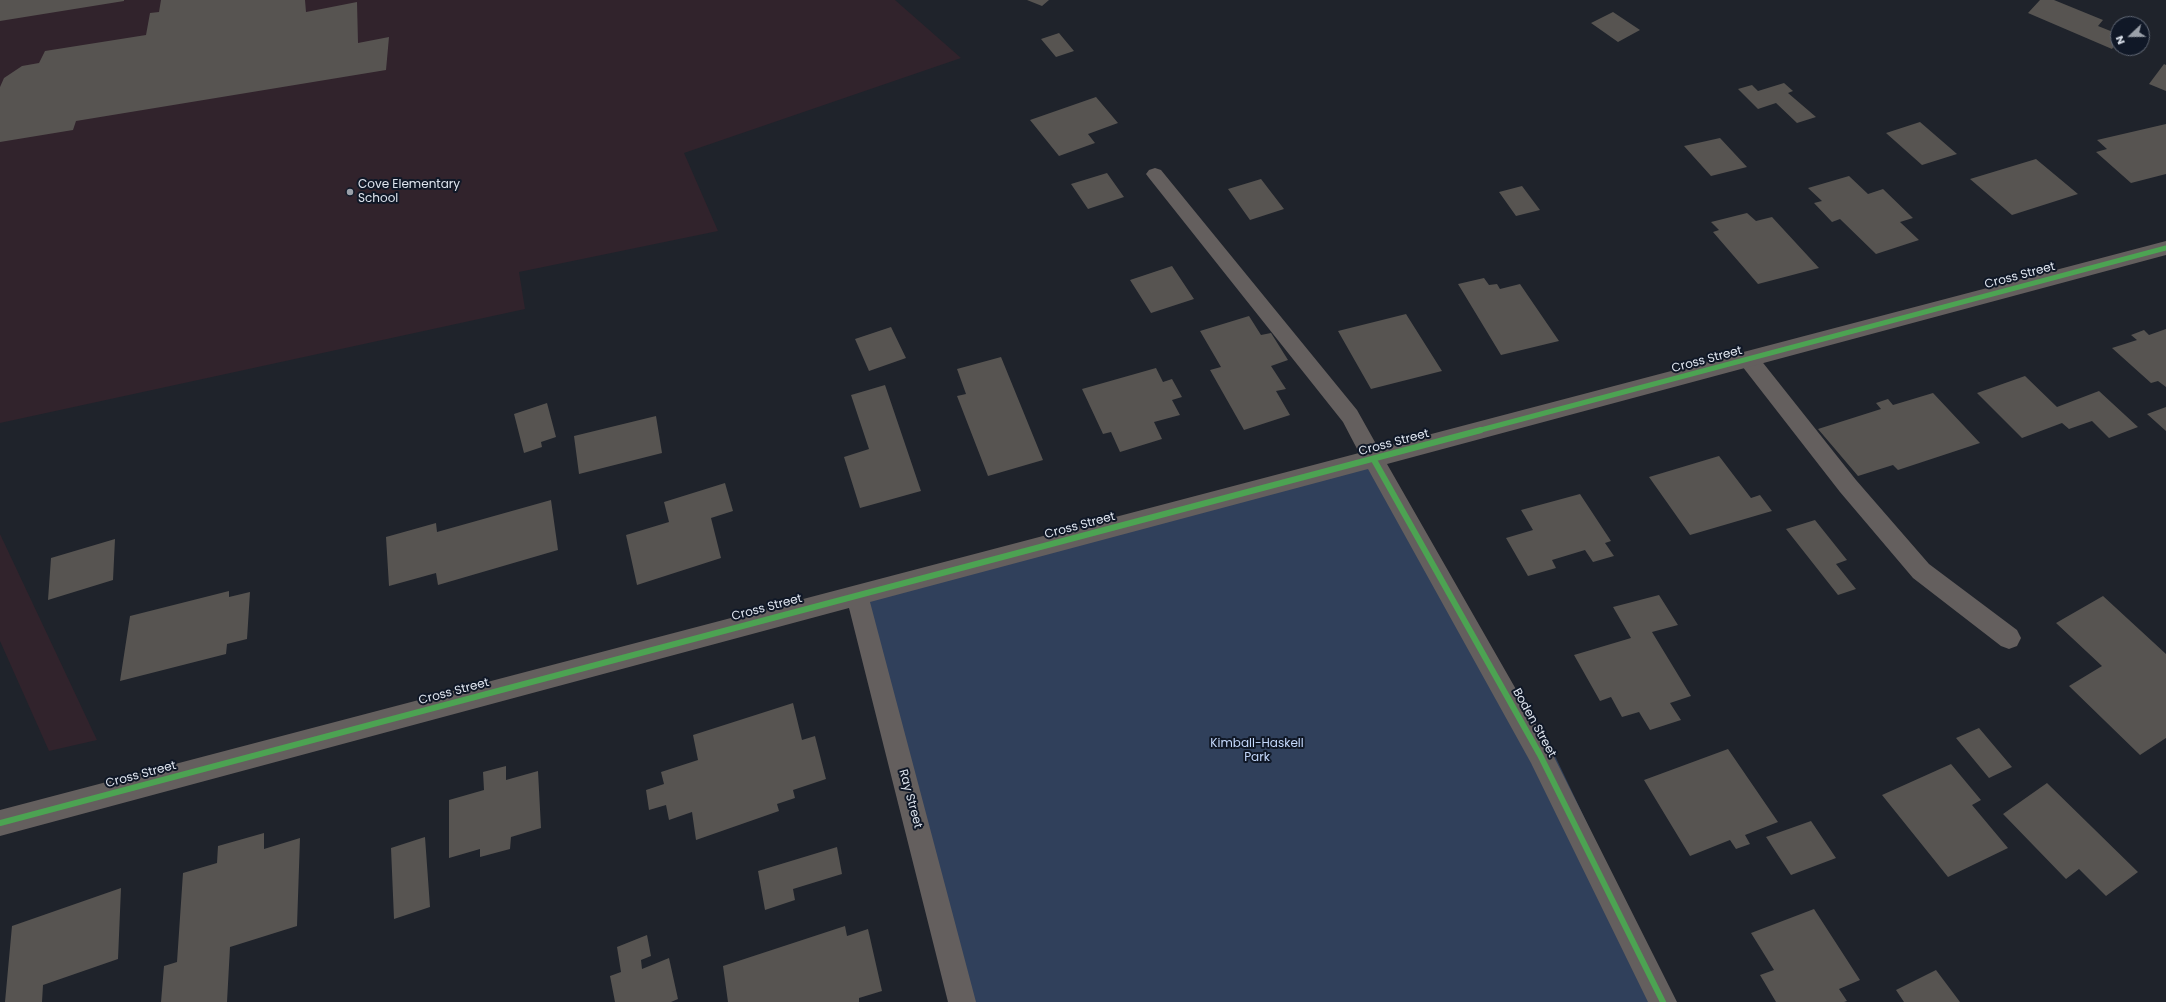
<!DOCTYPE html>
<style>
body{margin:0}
#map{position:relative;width:2166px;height:1002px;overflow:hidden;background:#1f232b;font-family:Poppins,sans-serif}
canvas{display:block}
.north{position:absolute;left:2110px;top:16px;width:40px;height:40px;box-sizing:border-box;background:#101827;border:1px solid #626976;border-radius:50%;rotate:248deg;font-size:11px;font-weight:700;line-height:16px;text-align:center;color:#dde3ed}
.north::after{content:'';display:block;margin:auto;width:14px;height:18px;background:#9aa0a9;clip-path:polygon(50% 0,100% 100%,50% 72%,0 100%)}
</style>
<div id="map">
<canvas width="2166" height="1002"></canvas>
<div class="north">N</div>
</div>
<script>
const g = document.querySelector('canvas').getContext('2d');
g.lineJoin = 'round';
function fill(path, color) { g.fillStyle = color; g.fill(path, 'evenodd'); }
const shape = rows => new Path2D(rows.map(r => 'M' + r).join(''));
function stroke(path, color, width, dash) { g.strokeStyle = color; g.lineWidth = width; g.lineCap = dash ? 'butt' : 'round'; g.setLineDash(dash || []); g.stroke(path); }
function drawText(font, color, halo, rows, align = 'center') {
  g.font = font + ' Poppins,sans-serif'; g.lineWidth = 4; g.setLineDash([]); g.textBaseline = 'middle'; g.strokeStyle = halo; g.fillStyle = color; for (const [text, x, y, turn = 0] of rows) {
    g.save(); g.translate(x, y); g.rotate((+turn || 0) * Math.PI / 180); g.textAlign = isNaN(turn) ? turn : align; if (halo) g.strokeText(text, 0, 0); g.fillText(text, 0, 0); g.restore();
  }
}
fill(shape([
 [0,0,895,0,961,58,684,153,718,231,519,272,525,309,0,423],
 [0,534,97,740,49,751,0,641]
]), '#31232c');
fill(shape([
 [1374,460,1556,758,1672,1002,950,1002,857,596]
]), '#30405b');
fill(shape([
 [0,0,124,0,124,1,0,21],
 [161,0,305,0,306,12,357,2,358,43,389,37,386,70,76,121,73,130,0,142,0,87,4,78,22,66,39,63,45,51,146,35,150,13,159,12],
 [1027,0,1049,0,1042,6],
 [2040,0,2054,0,2103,20,2098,26,2118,34,2118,41,2112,49,2028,13],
 [1613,12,1640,30,1618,42,1591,23],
 [1059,33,1074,51,1056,57,1041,39],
 [2164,64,2166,65,2166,91,2149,84],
 [1784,83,1793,91,1788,93,1816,117,1797,123,1776,103,1758,109,1738,89,1752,85,1758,91],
 [1096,97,1118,123,1088,134,1095,143,1059,156,1030,120],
 [1920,122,1957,154,1922,165,1886,133],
 [2166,124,2166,174,2131,183,2096,152,2107,149,2097,140],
 [1720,138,1747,167,1711,176,1684,146],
 [2036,159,2078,194,2012,215,1970,179],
 [1107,173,1124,197,1088,209,1071,184],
 [1849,176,1868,194,1883,189,1913,218,1900,222,1919,240,1876,254,1840,219,1832,222,1814,203,1822,201,1808,188],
 [1261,179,1284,209,1250,220,1228,189],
 [1522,186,1540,210,1516,216,1499,192],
 [1747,213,1756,221,1772,217,1819,268,1758,284,1713,232,1719,230,1711,222],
 [1172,266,1194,299,1151,313,1130,280],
 [1484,278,1489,285,1497,284,1500,289,1520,284,1559,341,1501,355,1458,284],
 [1406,314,1442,371,1371,389,1338,331],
 [1249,316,1261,335,1271,333,1288,360,1271,366,1286,389,1276,391,1290,415,1244,430,1210,370,1221,367,1200,331],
 [891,327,906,358,869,371,855,339],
 [2166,329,2166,387,2158,381,2151,383,2112,348,2137,340,2131,335,2144,330,2149,335],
 [1001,357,1043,460,988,476,957,396,966,394,957,369],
 [1156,368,1163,382,1172,379,1182,397,1172,400,1180,415,1154,422,1162,439,1120,452,1111,432,1103,434,1082,389],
 [2025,376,2057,407,2099,391,2138,427,2109,438,2092,421,2069,429,2062,423,2022,438,1977,393],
 [885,385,921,491,860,508,844,457,869,449,851,395],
 [1933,393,1980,443,1898,470,1893,465,1858,476,1818,429,1881,409,1876,403,1888,399,1893,405],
 [547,403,556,437,541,442,542,447,524,453,514,414],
 [2166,407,2166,431,2147,414],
 [656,416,662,453,579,474,574,436],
 [1719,456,1751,498,1760,495,1772,511,1690,535,1649,477],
 [725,483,733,511,711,518,721,558,637,585,626,535,669,522,664,502],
 [1580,494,1611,541,1605,543,1614,556,1593,562,1585,550,1552,560,1556,568,1528,576,1506,538,1533,530,1521,510],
 [551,500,558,550,438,585,436,573,389,586,386,537,436,523,437,532],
 [1815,520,1847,560,1836,564,1856,589,1838,595,1786,529],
 [115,539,113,580,48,600,51,558],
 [229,591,229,597,250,592,247,639,227,644,226,654,120,681,130,616],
 [1659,595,1678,625,1652,632,1691,696,1670,703,1681,720,1650,730,1639,712,1622,717,1611,697,1600,701,1574,655,1631,638,1613,607],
 [2103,596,2166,654,2166,738,2140,755,2069,686,2102,666,2056,623],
 [793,703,802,740,815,736,826,779,793,790,795,798,777,804,779,811,696,840,692,812,669,820,666,805,649,810,646,790,664,784,661,772,698,760,693,735],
 [1979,728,2012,767,1989,778,1956,738],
 [1728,749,1778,822,1745,835,1750,844,1736,849,1730,840,1690,856,1644,780],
 [1951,764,1981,800,1972,805,2008,848,1948,877,1882,795],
 [506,766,506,780,538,771,541,828,511,837,510,849,480,857,480,849,449,858,449,800,484,790,483,772],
 [2047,783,2138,872,2106,896,2079,869,2066,879,2003,814],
 [1811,821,1836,858,1791,875,1766,837],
 [264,833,264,849,300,838,297,926,230,947,227,1002,161,1002,164,966,177,962,183,873,217,863,218,846],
 [425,837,430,907,394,919,391,848],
 [837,847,842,874,793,889,795,900,765,910,758,871],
 [121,888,118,959,43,985,42,1002,5,1002,12,926],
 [1814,909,1860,980,1839,989,1847,1001,1844,1002,1776,1002,1760,975,1774,970,1751,933],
 [845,926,847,936,868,929,882,991,859,998,859,1002,728,1002,723,966],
 [647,935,651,956,641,960,642,969,669,958,678,999,671,1002,615,1002,610,976,621,972,617,947],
 [1936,970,1960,1002,1904,1002,1896,990]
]), '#575451');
fill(shape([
 [1155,168,1161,170,1357,410,1385,460,1382,466,1374,469,1366,466,1343,422,1149,178,1146,174,1149,170,1155,168],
 [1749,352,1756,354,1856,480,1929,564,2017,630,2021,638,2017,646,2009,649,2001,646,1913,578,1840,492,1742,366,1739,360,1742,354,1749,352]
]), '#645f5e');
fill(shape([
 [2166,241,2166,255,1387,464,1549,747,1677,1002,1648,1002,1531,763,1368,469,870,602,976,1002,948,1002,849,608,0,836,0,810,2166,241]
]), '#645f5e');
stroke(shape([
 [1477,431,2166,248]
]), '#4ca352', 5);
stroke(shape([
 [1374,460,1540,755,1663,1002],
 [0,823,1481,430]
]), '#4ca352', 6);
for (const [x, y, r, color] of [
 [350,192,4,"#9aa0a9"]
]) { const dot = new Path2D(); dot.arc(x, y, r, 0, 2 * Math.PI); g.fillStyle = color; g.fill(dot); stroke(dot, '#101827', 1.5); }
drawText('12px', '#dde3ed', '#101827', [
 ["Cove Elementary",358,185],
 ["School",358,199]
], 'left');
drawText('12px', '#dde3ed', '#101827', [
 ["Cross Street",2020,276,-15],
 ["Cross Street",1707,360,-15],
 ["Cross Street",1394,443,-15],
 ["Cross Street",1080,526,-15],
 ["Cross Street",767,608,-15],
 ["Cross Street",454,692,-15],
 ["Boden Street",1534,723,61],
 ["Cross Street",141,775,-15],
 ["Ray Street",910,799,75]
]);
drawText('12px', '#c4d8fb', '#101827', [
 ["Kimball-Haskell",1257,744],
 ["Park",1257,758]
]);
</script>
